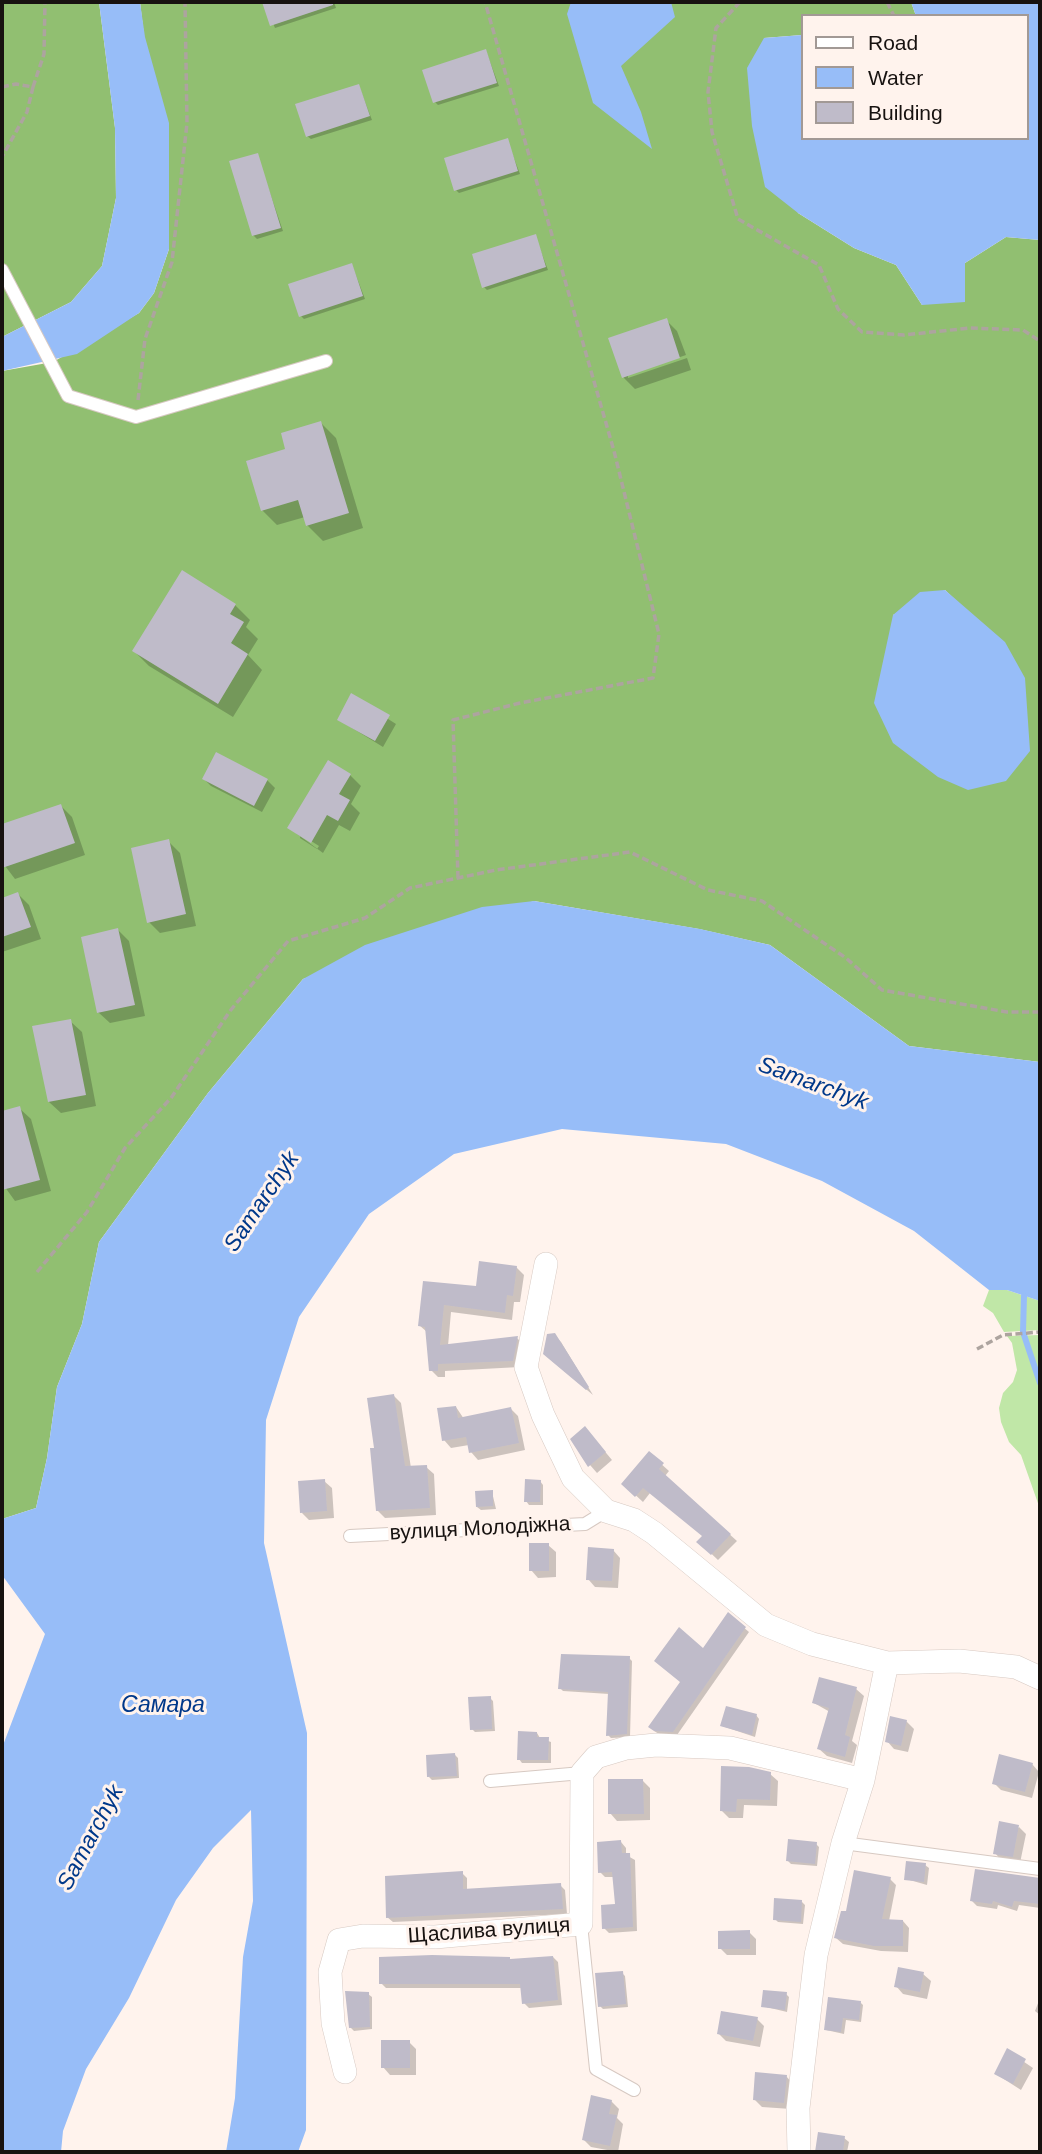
<!DOCTYPE html>
<meta charset="utf-8">
<style>
body{margin:0}
#map{position:relative;width:1042px;height:2154px;overflow:hidden;background:#fff3ed;font-family:Helvetica,sans-serif}
canvas{display:block}
.frame{position:absolute;inset:0;border:4px solid #171210;pointer-events:none}
.legend{position:absolute;left:801px;top:14px;width:228px;height:126px;box-sizing:border-box;background:#fff3ed;border:2px solid #a29995;margin:0;padding:9px 12px;list-style:none;font-size:21px;color:#171210}
.legend li{display:flex;align-items:center;gap:14px;height:35px}
.legend b{width:35px;border:2px solid #a29995}
</style>
<div id="map">
<canvas width="1042" height="2154"></canvas>
<div class="frame"></div>
<ul class="legend">
<li><b style="height:9px;background:#fff"></b>Road</li>
<li><b style="height:19px;background:#97bdf8"></b>Water</li>
<li><b style="height:19px;background:#bfbbc9"></b>Building</li>
</ul>
</div>
<script>
const g = document.querySelector('canvas').getContext('2d');
g.lineJoin = 'round';
function fill(path, color) { g.fillStyle = color; g.fill(path, 'evenodd'); }
const shape = rows => new Path2D(rows.map(r => 'M' + r).join(''));
function stroke(path, color, width, dash) { g.strokeStyle = color; g.lineWidth = width; g.lineCap = dash ? 'butt' : 'round'; g.setLineDash(dash || []); g.stroke(path); }
function drawText(font, color, halo, rows, align = 'center') {
  g.font = font + ' Helvetica,sans-serif'; g.lineWidth = 6; g.setLineDash([]); g.textBaseline = 'middle'; g.strokeStyle = halo; g.fillStyle = color; for (const [text, x, y, turn = 0] of rows) {
    g.save(); g.translate(x, y); g.rotate((+turn || 0) * Math.PI / 180); g.textAlign = isNaN(turn) ? turn : align; if (halo) g.strokeText(text, 0, 0); g.fillText(text, 0, 0); g.restore();
  }
}
fill(shape([
 [989,1290,1007,1290,1040,1301,1040,1330,1004,1332,993,1313,983,1306],
 [1040,1335,1040,1509,1021,1455,1009,1442,1001,1422,999,1408,1003,1393,1013,1382,1017,1370,1012,1343,1007,1336]
]), '#c0e7a7');
fill(shape([
 [2,2,99,2,115,128,116,198,102,266,71,302,2,337],
 [140,2,911,2,916,16,802,16,802,35,764,38,798,213,854,248,896,265,922,305,965,263,1006,237,1040,240,1040,1062,909,1046,770,945,699,929,534,901,303,979,208,1093,99,1242,82,1324,57,1387,47,1458,36,1508,2,1519,2,371,53,362,139,313,154,293,169,249],
 [945,590,972,616,893,615]
]), '#91bf71');
fill(shape([
 [99,2,140,2,145,37,169,123,169,249,154,293,139,313,77,354,2,371,2,337,71,302,102,266,116,198,115,128],
 [571,2,671,2,675,17,621,66,641,112,652,149,593,103,567,14],
 [911,2,1040,2,1040,240,1006,237,965,263,965,302,922,305,896,265,854,248,798,213,765,187,752,126,747,68,764,38,802,35,802,138,1026,138,1026,16,916,16],
 [945,590,1005,642,1025,678,1030,751,1006,781,968,790,938,777,893,743,874,703,893,615,920,592],
 [534,901,700,929,770,945,909,1046,1040,1062,1040,1301,1007,1290,989,1290,914,1231,822,1181,726,1144,562,1129,454,1154,369,1214,299,1317,266,1420,264,1543,307,1733,306,2130,298,2152,226,2152,235,2098,243,1957,253,1901,251,1810,213,1848,176,1900,129,1998,86,2069,63,2131,61,2152,2,2152,2,1748,45,1634,2,1575,2,1519,36,1508,47,1458,57,1387,82,1324,99,1242,208,1093,303,979,365,945,482,907]
]), '#97bdf8');
fill(shape([
 [264,2,334,2,336,8,275,28],
 [486,51,499,86,438,105,435,102],
 [359,86,372,120,311,139,307,136],
 [507,140,520,174,459,193,456,190],
 [257,155,283,231,257,239,253,235],
 [535,236,548,270,487,290,484,287],
 [352,265,365,299,304,319,301,316],
 [666,320,677,331,686,355,628,375,628,378,687,358,691,370,635,389,624,378,610,339],
 [321,423,336,438,363,528,323,541,307,525,305,517,277,525,262,510,288,450],
 [235,605,250,620,246,627,258,639,248,655,262,670,233,717,149,666,134,651],
 [352,696,396,724,383,747,339,720],
 [350,775,361,786,351,804,360,813,350,831,339,825,323,853,289,828],
 [300,834,319,846,317,849,300,838],
 [204,779,267,780,275,788,262,812,211,786],
 [61,806,72,817,85,855,15,879,2,862,2,826],
 [168,841,180,853,196,926,160,933,149,922],
 [18,894,29,905,41,939,2,952,2,899],
 [118,930,129,941,145,1016,110,1023,98,1012],
 [70,1021,82,1032,96,1106,61,1113,49,1102],
 [19,1108,31,1119,51,1191,15,1201,2,1183,2,1113],
 [516,1267,524,1275,520,1302,514,1302,512,1320,451,1312,448,1346,517,1338,524,1345,520,1367,445,1371,445,1377,438,1377,431,1370,427,1332,419,1325,424,1283,477,1288],
 [554,1335,561,1342,593,1395,551,1360],
 [393,1395,401,1403,411,1468,426,1467,434,1474,436,1515,385,1518,377,1510,376,1449],
 [456,1407,464,1419,511,1409,518,1416,525,1450,478,1460,471,1452,469,1445,451,1448,444,1440],
 [592,1436,612,1460,597,1473,590,1465],
 [649,1453,669,1471,665,1476,737,1541,718,1560,699,1542,704,1536,650,1493,643,1502,630,1490],
 [324,1481,332,1488,334,1518,309,1520,302,1513],
 [540,1481,543,1485,543,1505,529,1505,526,1501],
 [492,1492,496,1509,481,1510,477,1507],
 [548,1545,556,1552,556,1577,538,1578,531,1570],
 [613,1550,620,1558,618,1588,595,1587,588,1579],
 [729,1615,749,1632,677,1735,659,1734,654,1731],
 [629,1658,632,1661,630,1737,611,1738,608,1735,609,1694,563,1691,560,1688],
 [856,1689,864,1696,852,1741,857,1745,852,1763,827,1756,819,1749,830,1712,814,1703],
 [490,1698,493,1701,495,1731,475,1732,472,1729],
 [756,1715,759,1719,755,1737,722,1726],
 [906,1721,914,1729,908,1752,894,1749,887,1741],
 [537,1733,540,1738,551,1742,551,1763,522,1763,519,1759],
 [455,1755,458,1758,459,1778,432,1780,429,1777],
 [1032,1764,1039,1772,1032,1798,1001,1790,994,1783],
 [770,1774,778,1781,777,1806,744,1805,743,1818,729,1818,721,1810],
 [643,1781,650,1788,650,1820,617,1821,610,1813],
 [1019,1827,1026,1834,1020,1863,1002,1861,995,1853],
 [621,1842,626,1848,626,1855,635,1860,637,1931,609,1933,604,1928,617,1905,615,1877,605,1877,600,1872],
 [816,1844,819,1847,817,1866,791,1864,787,1860],
 [925,1865,929,1868,927,1885,906,1879],
 [976,1871,1040,1880,1040,1908,1019,1905,1017,1911,998,1905,997,1909,977,1906,972,1901],
 [462,1873,467,1878,467,1890,560,1885,565,1890,567,1914,393,1922,387,1917],
 [890,1879,896,1885,889,1921,903,1921,909,1928,908,1952,881,1951,843,1944,836,1938,847,1913],
 [802,1902,805,1905,803,1924,778,1922,775,1919],
 [749,1932,756,1939,756,1955,727,1955,720,1948],
 [553,1957,558,1962,562,2005,529,2008,524,2003,522,1988,386,1988,381,1983,511,1961],
 [622,1973,625,1976,628,2007,603,2009,600,2006],
 [923,1974,931,1981,927,1999,903,1994,896,1986],
 [368,1994,372,1997,372,2029,354,2031,350,2027],
 [786,1994,789,1997,787,2012,762,2006],
 [1040,1998,1040,2015,1035,2011],
 [860,2002,863,2005,861,2022,846,2020,844,2034,826,2030],
 [757,2019,764,2026,760,2047,726,2041,719,2034],
 [409,2042,416,2049,416,2075,390,2075,383,2067],
 [1008,2051,1033,2068,1021,2090,996,2074],
 [786,2076,793,2084,791,2109,762,2107,755,2100],
 [611,2101,619,2109,617,2118,623,2124,618,2152,591,2147,584,2140],
 [819,2134,844,2138,849,2142,847,2152,819,2152],
 [459,2151,486,2151,487,2152,459,2152]
]), '#0003');
stroke(shape([
 [1024,1296,1023,1332,1040,1383]
]), '#97bdf8', 6);
fill(shape([
 [262,2,333,2,333,5,270,26],
 [486,49,497,83,433,103,422,70],
 [359,84,370,116,306,137,295,104],
 [508,138,518,171,454,191,444,158],
 [258,153,281,228,252,236,229,161],
 [536,234,546,267,482,288,472,254],
 [352,263,363,296,299,317,288,284],
 [667,318,680,358,622,378,608,338],
 [321,421,349,513,306,526,298,500,261,511,246,461,285,449,281,433],
 [182,570,236,604,230,614,244,622,231,643,248,654,218,704,132,651],
 [351,693,390,715,375,741,337,720],
 [216,752,268,779,254,806,202,779],
 [328,760,351,774,339,794,350,800,338,821,327,815,311,843,287,828],
 [61,804,75,843,2,868,2,824],
 [169,839,186,914,147,923,131,848],
 [18,892,31,927,2,937,2,898],
 [118,928,135,1005,97,1013,81,937],
 [71,1019,86,1095,48,1102,32,1026],
 [20,1106,40,1180,2,1190,2,1111],
 [479,1261,517,1266,513,1296,507,1295,505,1313,444,1305,440,1345,518,1336,513,1361,438,1364,438,1371,429,1371,425,1327,418,1326,423,1281,476,1286],
 [555,1333,589,1387,586,1390,543,1354,547,1334],
 [394,1394,405,1466,427,1465,430,1508,376,1511,370,1448,374,1448,367,1398],
 [456,1406,458,1418,511,1407,519,1443,469,1453,466,1437,442,1441,437,1408],
 [585,1426,606,1452,588,1467,570,1439],
 [649,1451,664,1463,659,1469,731,1534,711,1555,696,1542,702,1536,643,1488,635,1497,621,1484],
 [325,1479,327,1511,300,1513,298,1481],
 [525,1479,541,1480,540,1502,524,1502],
 [493,1490,493,1506,476,1507,475,1491],
 [529,1543,549,1543,549,1571,529,1571],
 [588,1547,614,1549,612,1581,586,1580],
 [728,1612,746,1627,673,1732,654,1731,648,1727,680,1682,654,1661,679,1627,703,1648],
 [561,1654,630,1656,627,1734,606,1736,608,1692,558,1689],
 [819,1677,857,1687,845,1735,850,1737,845,1757,817,1749,829,1708,812,1703],
 [491,1696,492,1729,470,1730,468,1697],
 [726,1706,757,1714,752,1735,720,1726],
 [890,1716,907,1720,901,1746,885,1742],
 [518,1731,537,1732,537,1737,549,1737,548,1760,517,1760],
 [455,1753,457,1776,427,1777,426,1755],
 [999,1754,1033,1763,1025,1792,992,1784],
 [721,1766,749,1767,771,1772,770,1800,737,1799,736,1812,720,1811],
 [608,1779,643,1779,644,1814,608,1814],
 [999,1821,1019,1825,1013,1857,993,1854],
 [788,1839,817,1842,815,1864,786,1861],
 [621,1840,622,1853,630,1853,633,1927,602,1929,601,1905,615,1904,612,1872,598,1873,597,1842],
 [906,1861,926,1863,924,1882,904,1880],
 [975,1869,1040,1878,1040,1904,1014,1901,1012,1907,993,1901,992,1904,970,1901],
 [854,1870,891,1877,882,1919,903,1920,903,1946,874,1946,834,1938,841,1911,846,1911],
 [463,1871,463,1889,561,1883,563,1909,386,1918,385,1876],
 [774,1898,802,1900,801,1922,773,1920],
 [750,1930,750,1949,718,1949,718,1931],
 [432,1955,510,1957,510,1959,553,1956,558,2000,522,2004,520,1984,379,1984,379,1957],
 [898,1967,924,1972,920,1992,894,1987],
 [623,1971,626,2004,598,2007,595,1973],
 [763,1990,787,1992,785,2010,761,2007],
 [345,1991,369,1992,370,2027,349,2028],
 [828,1997,861,2001,859,2020,843,2018,841,2032,824,2030],
 [721,2011,758,2017,753,2041,717,2034],
 [381,2040,410,2040,410,2068,381,2068],
 [1007,2048,1026,2059,1013,2084,994,2074],
 [755,2072,787,2075,784,2103,753,2100],
 [591,2095,612,2100,609,2114,617,2115,610,2146,582,2140],
 [818,2132,845,2136,843,2152,815,2152]
]), '#bfbbc9');
const lane = shape([
 [2,270,68,396,136,417,326,361],
 [350,1536,585,1524,606,1511],
 [490,1781,582,1773],
 [843,1843,1040,1869],
 [581,1924,596,2069,634,2090]
]);
const street = shape([
 [546,1264,526,1367,543,1415,573,1478,606,1511,634,1520,654,1533,766,1625,812,1644,887,1663,959,1661,1016,1667,1040,1678],
 [345,2072,333,2023,330,1972,339,1940,363,1936,435,1937,581,1924,582,1773,596,1757,626,1748,656,1745,730,1748,863,1780],
 [799,2152,798,2108,816,1955,843,1843,863,1780,887,1663]
]);
stroke(lane, '#d7c9c2', 14);
stroke(street, '#d7c9c2', 24);
stroke(shape([
 [740,2,716,28,708,92,712,132,738,219,819,265,838,309,862,332,904,335,970,328,1023,330,1040,341],
 [887,2,894,16],
 [2,87,16,84,33,87,27,112,2,157],
 [33,87,44,54,45,2],
 [138,400,145,339,172,262,187,123,185,2],
 [458,878,453,720,520,703,653,678,659,634,614,451,485,2],
 [37,1272,87,1212,125,1148,171,1098,230,1011,288,941,365,918,410,888,496,870,630,852,708,890,762,901,846,958,882,990,1007,1012,1040,1012],
 [977,1349,1003,1335,1040,1332]
]), '#ada49f', 3.5, [7, 3.5]);
stroke(lane, '#fff', 12);
stroke(street, '#fff', 23);
drawText('21px', '#171210', '#fff3ed', [
 ["вулиця Молодіжна",480,1529,-3],
 ["Щаслива вулиця",489,1931,-4]
]);
drawText('italic 23px', '#00388a', '#fff3ed', [
 ["Samarchyk",813,1084,20],
 ["Samarchyk",262,1202,-56],
 ["Самара",163,1706],
 ["Samarchyk",91,1838,-62]
]);
</script>
